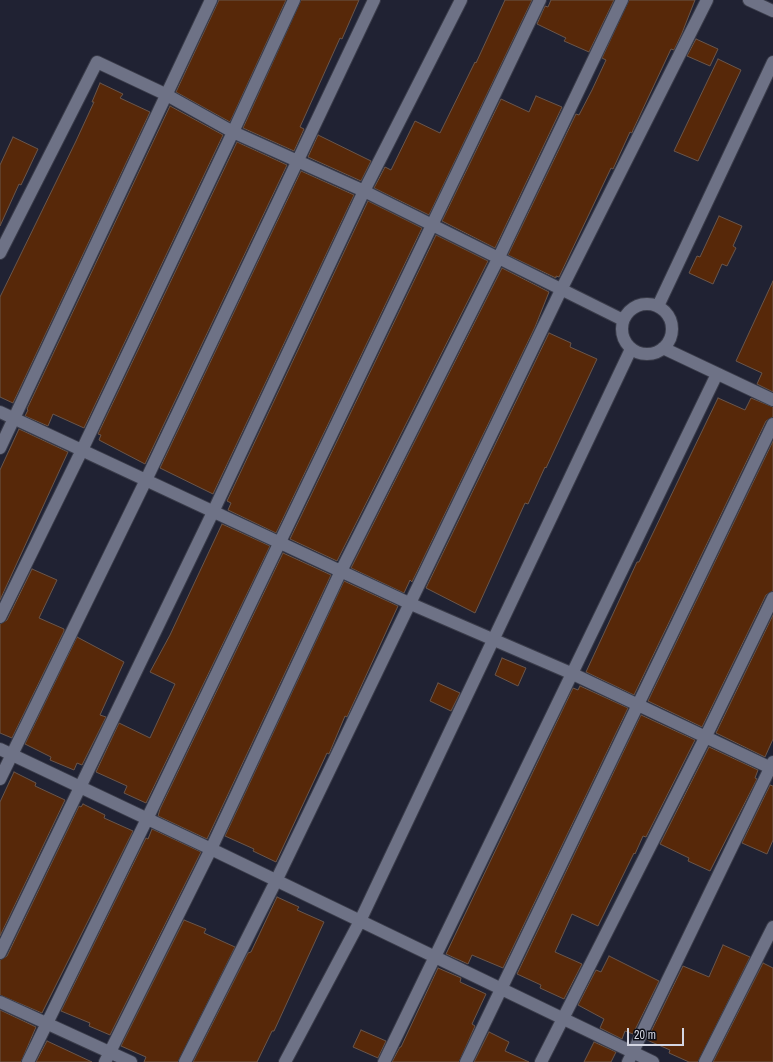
<!DOCTYPE html>
<style>
body{margin:0}
#map{position:relative;width:773px;height:1062px;overflow:hidden;background:#202233;font-family:"Archivo Narrow",sans-serif}
canvas{display:block}
.scale{position:absolute;left:627px;top:1028px;width:57px;height:18px;box-sizing:border-box;border:2px solid #d4d6e2;border-top:0;padding-left:5px;font-size:12px;line-height:14px;white-space:nowrap;color:#d4d6e2;-webkit-text-stroke:3px #0b0c14;paint-order:stroke}
</style>
<div id="map">
<canvas width="773" height="1062"></canvas>
<div class="scale">20 m</div>
</div>
<script>
const g = document.querySelector('canvas').getContext('2d');
g.lineJoin = 'round';
function fill(path, color) { g.fillStyle = color; g.fill(path, 'evenodd'); }
const shape = rows => new Path2D(rows.map(r => 'M' + r).join(''));
function stroke(path, color, width, dash) { g.strokeStyle = color; g.lineWidth = width; g.lineCap = dash ? 'butt' : 'round'; g.setLineDash(dash || []); g.stroke(path); }
const building = shape([
 [219,0,286,0,230,122,176,92,219,0],
 [301,0,359,0,342,39,340,38,300,127,304,129,294,151,243,128,301,0],
 [505,0,532,0,429,215,374,188,385,167,391,170,415,121,440,133,475,62,476,63,505,0],
 [551,0,614,0,589,52,564,41,566,38,537,24,545,6,548,7,551,0],
 [629,0,695,0,682,33,674,50,671,49,633,130,632,133,630,132,613,169,611,168,559,277,556,276,556,278,508,255,576,114,579,115,592,90,606,60,602,58,629,0],
 [696,39,718,49,710,66,687,56,696,39],
 [718,59,741,70,698,161,674,151,718,59],
 [100,83,123,94,120,98,150,112,13,403,0,397,0,297,76,141,94,102,92,102,100,83],
 [536,96,562,107,495,248,442,221,501,99,529,112,536,96],
 [170,106,223,135,84,428,53,414,48,426,25,416,28,410,27,409,170,106],
 [318,135,371,161,361,181,308,157,318,135],
 [13,137,38,149,21,185,19,184,0,226,0,165,13,137],
 [237,142,287,165,145,464,99,440,101,435,98,434,237,142],
 [301,171,354,195,213,494,160,468,301,171],
 [368,201,422,228,276,533,228,510,231,503,227,501,368,201],
 [719,216,742,226,733,246,736,248,727,266,722,264,713,284,689,273,697,256,700,257,719,216],
 [436,235,488,261,337,561,290,539,436,235],
 [502,268,549,292,535,327,412,582,410,580,404,593,351,568,502,268],
 [773,281,773,392,757,384,762,373,736,361,773,281],
 [549,333,571,343,570,347,597,359,546,468,545,467,528,504,525,503,475,613,426,588,549,333],
 [718,398,745,410,751,398,773,407,773,417,766,421,634,695,586,672,637,562,639,562,718,398],
 [19,429,68,452,0,600,0,470,19,429],
 [773,441,773,591,766,595,702,727,648,701,773,441],
 [222,524,270,546,146,803,124,793,127,786,96,772,119,723,150,738,175,684,150,672,170,635,222,524],
 [283,553,331,575,207,839,158,816,160,809,283,553],
 [32,569,57,580,39,618,64,629,64,631,12,738,0,733,0,624,7,620,32,569],
 [344,581,398,606,347,717,345,716,329,754,327,753,276,862,253,851,254,849,225,836,344,581],
 [773,615,773,739,765,757,716,733,773,615],
 [77,637,124,662,100,715,106,717,82,765,77,763,74,770,50,760,51,757,25,744,77,637],
 [502,658,526,668,518,686,495,675,502,658],
 [438,683,460,693,451,711,430,701,438,683],
 [580,686,628,708,503,968,472,955,468,964,446,954,573,688,578,690,580,686],
 [641,715,695,740,646,837,643,836,635,854,634,853,598,926,572,914,555,952,582,964,564,999,540,988,541,985,517,974,641,715],
 [709,747,758,770,755,778,757,779,710,871,688,861,689,858,660,844,709,747],
 [14,772,36,783,35,786,65,800,0,936,0,802,14,772],
 [770,785,773,786,773,840,767,854,742,843,770,785],
 [83,804,105,815,104,818,133,831,42,1013,0,995,0,960,7,956,79,806,81,807,83,804],
 [152,829,201,852,110,1035,89,1026,90,1023,61,1011,146,838,148,839,152,829],
 [277,897,299,907,297,910,324,922,274,1031,272,1031,257,1062,193,1062,248,953,251,952,277,897],
 [184,920,206,929,204,933,235,947,178,1062,144,1062,146,1057,121,1046,184,920],
 [723,945,750,957,698,1062,689,1062,669,1053,670,1050,647,1040,683,966,709,977,723,945],
 [609,956,659,981,633,1034,625,1031,622,1039,600,1028,604,1019,578,1005,596,970,601,972,609,956],
 [763,963,773,968,773,1062,713,1062,763,963],
 [438,968,461,978,460,982,486,994,472,1024,475,1026,459,1062,392,1062,400,1047,401,1047,438,968],
 [0,1010,36,1027,21,1062,0,1062,0,1010],
 [361,1030,386,1041,378,1058,353,1047,361,1030],
 [489,1032,509,1042,505,1051,529,1062,474,1062,489,1032],
 [47,1041,92,1062,36,1062,47,1041],
 [594,1042,616,1052,611,1062,584,1062,594,1042]
]);
fill(building, '#572809');
stroke(building, '#6a564b', 1);
const street = shape([
 [749,0,773,11],
 [0,253,97,62,165,94,233,132,364,191,623,320],
 '622 329a25 25 0 1 1 50 0a25 25 0 1 1-50 0Z',
 [658,306,773,62],
 [663,348,773,400],
 [0,412,411,604,573,674,773,769],
 [0,448,211,0],
 [0,617,82,450,233,132,294,0],
 [0,749,211,849,653,1062],
 [0,779,146,480,374,0],
 [0,953,213,512,364,191,461,0],
 [0,1002,131,1062],
 [28,1062,147,819,540,0],
 [105,1062,211,849,341,571,499,257,622,0],
 [185,1062,276,881,562,288,707,0],
 [285,1062,360,921,631,349],
 [384,1062,717,374],
 [466,1062,773,424],
 [541,1062,705,738,773,598],
 [628,1062,773,762],
 [705,1062,773,927]
]);
stroke(street, '#3a3c4a', 14);
stroke(street, '#6e7286', 12);
</script>
